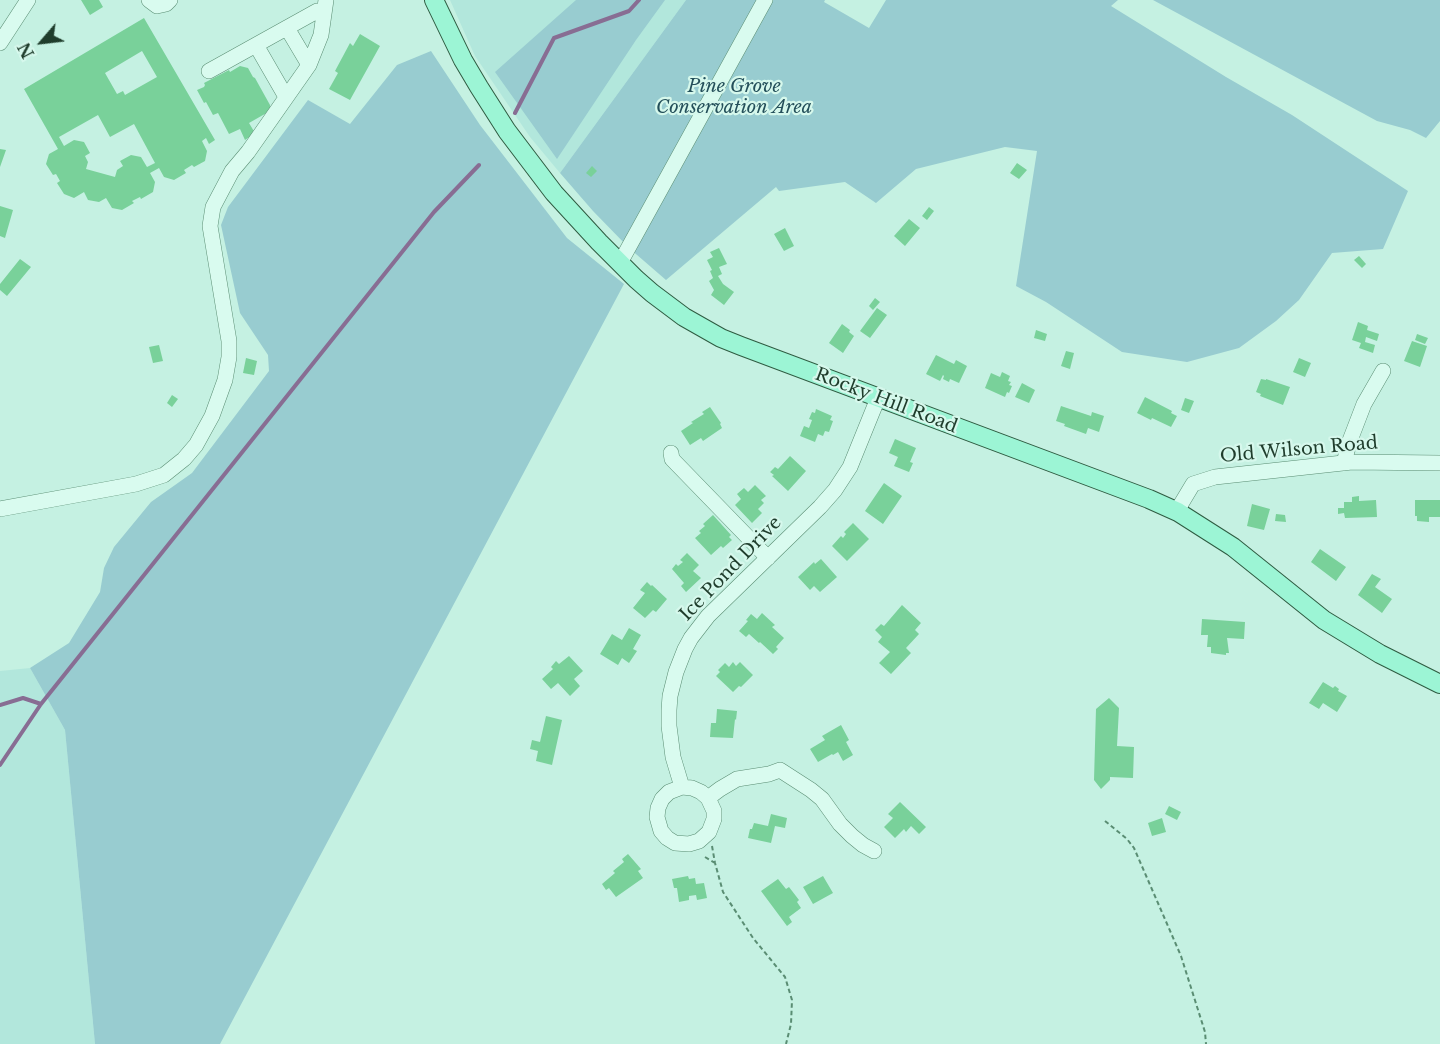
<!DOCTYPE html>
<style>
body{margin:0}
#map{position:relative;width:1440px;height:1044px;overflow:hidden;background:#c5f1e2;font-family:"Libre Baskerville",serif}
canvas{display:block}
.north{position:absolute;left:12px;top:12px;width:60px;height:60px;-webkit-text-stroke:4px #d6f8ec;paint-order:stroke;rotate:242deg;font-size:16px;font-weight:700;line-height:24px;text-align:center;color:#1f3d2c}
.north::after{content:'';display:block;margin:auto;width:21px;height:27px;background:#1f3d2c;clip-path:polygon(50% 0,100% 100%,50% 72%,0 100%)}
</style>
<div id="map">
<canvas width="1440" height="1044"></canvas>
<div class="north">N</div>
</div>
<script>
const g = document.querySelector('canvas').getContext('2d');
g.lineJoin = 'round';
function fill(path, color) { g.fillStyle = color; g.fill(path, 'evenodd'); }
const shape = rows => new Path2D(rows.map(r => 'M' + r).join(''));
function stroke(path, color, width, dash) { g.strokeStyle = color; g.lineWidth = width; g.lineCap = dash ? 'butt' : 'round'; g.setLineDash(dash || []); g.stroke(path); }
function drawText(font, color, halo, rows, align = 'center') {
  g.font = font + ' "Libre Baskerville",serif'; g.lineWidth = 4.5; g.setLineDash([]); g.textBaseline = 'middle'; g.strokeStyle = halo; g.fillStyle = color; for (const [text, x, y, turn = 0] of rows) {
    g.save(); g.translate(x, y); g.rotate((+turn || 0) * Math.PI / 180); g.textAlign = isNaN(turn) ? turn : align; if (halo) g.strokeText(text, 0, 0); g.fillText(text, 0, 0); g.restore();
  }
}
fill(shape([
 [450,0,686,0,560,173,530,137,475,56],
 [30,668,65,730,95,1044,0,1044,0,671]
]), '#b2e7dc');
fill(shape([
 [576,0,665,0,636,40,557,159,495,72],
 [686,0,825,0,824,2,869,28,886,0,1118,0,1111,6,1226,77,1292,115,1408,191,1383,249,1332,253,1299,300,1276,321,1239,348,1187,362,1122,352,1046,302,1016,286,1037,151,1005,147,916,169,876,203,845,182,779,191,776,187,666,280,629,248,593,211,560,173],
 [1153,0,1440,0,1440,121,1426,138,1410,130,1377,121],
 [431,51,480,125,567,238,624,284,220,1044,95,1044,65,730,30,668,69,643,100,592,104,568,114,547,151,502,192,473,269,371,268,355,240,313,221,225,228,207,308,100,350,124,397,65]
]), '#98ccd0');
stroke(shape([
 [515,113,554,38,629,11,639,0],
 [0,705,23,698,41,704],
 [0,765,41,704,434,212,479,165]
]), '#886d93', 4);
fill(shape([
 [81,0,99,0,103,7,90,15],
 [144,18,215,140,209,144,206,138,202,141,207,151,205,161,194,167,192,165,184,170,186,173,174,180,164,177,159,168,150,173,155,182,153,192,141,199,140,197,132,201,134,203,122,210,112,208,106,198,99,202,88,200,84,192,74,198,64,194,57,183,60,181,56,174,53,175,46,164,49,154,58,149,24,89],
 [142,51,157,77,125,95,123,91,117,94,105,73],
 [98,115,110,137,134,124,155,163,147,167,141,157,131,155,120,161,123,166,117,170,115,177,86,169,88,162,85,156,90,153,84,142,74,140,64,146,59,137],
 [360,34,380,46,350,100,329,89,338,73,335,71,350,43,353,46],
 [240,66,248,68,253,77,255,78,270,105,270,111,249,123,255,133,245,140,240,129,229,134,218,113,213,115,206,102,204,103,197,90,204,87,205,85,204,83,229,70,230,72],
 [0,149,6,150,0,167],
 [1017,163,1027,170,1019,179,1010,173],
 [592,166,597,171,591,177,586,173],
 [0,206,13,210,5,238,0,236],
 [929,207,934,211,927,220,922,216],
 [909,219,920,228,905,246,894,236],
 [785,228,794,246,784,251,774,234],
 [719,248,727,264,719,267,722,274,718,276,723,284,734,292,724,305,711,295,714,290,709,281,713,278,710,271,712,270,707,260,713,257,710,252],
 [1359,256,1366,264,1362,268,1354,260],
 [20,259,31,267,7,296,0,290,0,284],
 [875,298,880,302,873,310,869,306],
 [877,308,887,315,870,338,860,331],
 [1358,322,1368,326,1367,330,1379,334,1377,341,1366,337,1365,342,1375,345,1373,353,1359,348,1361,343,1352,340],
 [842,324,850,330,849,332,854,336,843,353,829,343],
 [1036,330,1047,334,1045,341,1034,338],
 [1417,334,1428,338,1425,344,1415,340],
 [1412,341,1427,346,1420,367,1404,361],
 [159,345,163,361,153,363,149,347],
 [1066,351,1074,353,1070,369,1061,366],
 [936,355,954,364,956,360,967,366,959,383,950,379,949,382,943,379,944,376,943,375,940,381,926,374],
 [246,358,257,361,254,375,243,373],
 [1299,358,1311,363,1305,377,1293,372],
 [1002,372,1010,376,1008,381,1011,382,1009,385,1012,386,1009,393,1007,392,1005,397,985,388,991,373,1000,377],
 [1261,379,1266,380,1266,379,1290,387,1283,405,1260,396,1261,394,1256,392],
 [1022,383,1035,390,1029,403,1015,397],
 [172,395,178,399,172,407,167,403],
 [1145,397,1172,411,1171,413,1177,416,1171,427,1152,418,1151,420,1137,413],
 [1185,398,1194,401,1189,413,1181,410],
 [1061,406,1091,416,1092,412,1104,416,1099,432,1088,428,1086,434,1064,426,1065,424,1056,421],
 [710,407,721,423,720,424,722,428,703,441,701,438,690,445,681,431,693,423,691,422,704,414,702,412],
 [816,409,832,416,830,420,833,421,829,432,825,431,823,436,818,434,815,442,800,436,804,426,809,428,812,420,809,419,812,412,815,413],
 [895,439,916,448,910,462,913,463,909,472,894,466,898,457,889,453],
 [790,456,806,471,788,491,772,476,774,475,770,472,775,467,778,469],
 [884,483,902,496,883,524,865,511],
 [755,485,766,496,761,500,764,503,758,509,762,513,752,523,735,505,741,499,737,494,744,488,748,492],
 [1359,496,1359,501,1376,500,1377,517,1345,518,1344,513,1338,514,1338,508,1344,508,1344,502,1352,502,1352,497],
 [1415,500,1440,500,1440,517,1429,517,1429,522,1417,521,1417,516,1415,516],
 [1252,504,1270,509,1264,530,1247,526],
 [1276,514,1285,515,1286,522,1275,521],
 [713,515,731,535,729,537,732,540,723,548,721,546,711,555,695,538,701,533,699,531,705,526,703,524],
 [853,523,869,539,847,561,832,546,841,536,843,538,846,534,844,532],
 [1320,549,1346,567,1336,581,1311,562],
 [687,553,699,565,693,571,701,578,686,592,681,586,684,583,672,569,676,564,678,566,683,562,680,560],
 [821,559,837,577,820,592,814,586,810,590,798,577,814,562,815,564],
 [1372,574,1381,579,1375,587,1392,599,1382,613,1358,595],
 [647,582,651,586,652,585,667,599,656,612,653,610,645,618,633,608,645,593,640,590],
 [902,605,921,623,915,630,919,634,906,648,911,653,891,674,879,663,890,652,878,642,882,637,875,630,881,624,884,626],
 [762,613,775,625,772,627,784,638,776,647,778,649,773,654,760,642,759,643,749,634,746,637,739,631,748,621,746,620,751,614,757,619],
 [1202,619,1245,622,1244,639,1227,638,1229,653,1226,653,1226,655,1211,653,1211,647,1207,647,1208,635,1201,635],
 [629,628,641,635,633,649,637,651,629,663,622,658,618,665,600,654,612,634,622,640],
 [569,656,583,671,574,679,580,686,570,696,558,683,551,689,542,679,553,669,551,667,556,661,559,664],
 [733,662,736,666,740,662,753,675,741,687,739,686,733,692,716,676,720,672,718,670,725,663,729,667],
 [1323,682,1333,688,1335,686,1339,689,1338,691,1347,696,1337,712,1323,703,1319,709,1309,703],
 [1109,698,1119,708,1117,746,1134,747,1133,778,1110,777,1110,780,1101,789,1094,780,1096,709],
 [717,709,737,711,736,720,735,719,733,738,710,737,711,723,716,723],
 [546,716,562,720,552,765,536,761,538,751,530,749,532,740,540,742],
 [841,725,849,740,846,742,853,755,843,761,838,752,833,755,832,754,818,762,810,749,825,740,822,736],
 [900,802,926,827,919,834,911,826,906,832,904,829,895,838,884,827,893,818,888,814],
 [1169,806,1181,812,1177,820,1165,814],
 [771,814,787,818,785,828,775,826,771,843,748,838,750,829,752,829,754,823,768,826],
 [1162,818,1166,832,1152,836,1148,823],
 [628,854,641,869,638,871,643,878,616,897,609,888,606,890,602,884,615,873,613,871,624,862,622,859],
 [688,876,689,879,695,878,696,884,704,883,707,898,697,900,696,895,689,896,689,900,679,902,677,888,674,888,672,879],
 [823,876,833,893,813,904,803,887],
 [778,879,786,889,789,887,799,900,797,902,801,908,789,917,792,922,787,926,761,891]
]), '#79d19a');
const minor = shape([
 [149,0,157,6,166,4,170,0],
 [287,28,309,65],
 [0,43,28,0],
 [256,45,286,97],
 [209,71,317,11],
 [620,263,765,0],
 [671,453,672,459,768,558],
 [1344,463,1349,443,1364,404,1383,371],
 [0,509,136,484,164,475,184,459,196,445,212,416,225,380,229,357,229,341,210,226,213,207,232,171,248,152,309,65,321,35,326,0],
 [1178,512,1181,504,1193,484,1215,477,1352,462,1440,463],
 [682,787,692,788,701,792,708,798,714,811,714,819,709,832,699,841,689,844,675,843,667,838,661,831,657,817,658,808,662,799,669,792,682,787,673,757,669,726,669,710,670,696,676,672,685,649,691,638,708,616,820,507,835,490,850,467,878,398],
 [708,798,720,789,737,779,769,774,780,770,811,790,822,799,840,824,852,836,863,845,874,851]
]);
const major = shape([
 [434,0,463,60,479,87,507,131,554,193,599,242,636,279,652,293,684,317,721,338,741,346,1149,499,1178,512,1233,547,1324,620,1380,654,1440,684]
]);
stroke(minor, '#5a8d73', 16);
stroke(major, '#2e5b41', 20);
stroke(shape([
 [1105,821,1127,839,1134,848,1181,956,1205,1032,1206,1044],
 [712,846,715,863,723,892,753,938,785,977,792,1000,791,1024,786,1044],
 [705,857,715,863]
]), '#5a8d73', 2, [4.5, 3]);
stroke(minor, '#d9fbef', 15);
stroke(major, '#9cf5d5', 18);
drawText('italic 18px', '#244f5a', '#d6f8ec', [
 ["Pine Grove",734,87],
 ["Conservation Area",734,108]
]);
drawText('18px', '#1f3d2c', '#d6f8ec', [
 ["Rocky Hill Road",886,401,21],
 ["Old Wilson Road",1299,450,-5],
 ["Ice Pond Drive",731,569,-46]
]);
</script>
